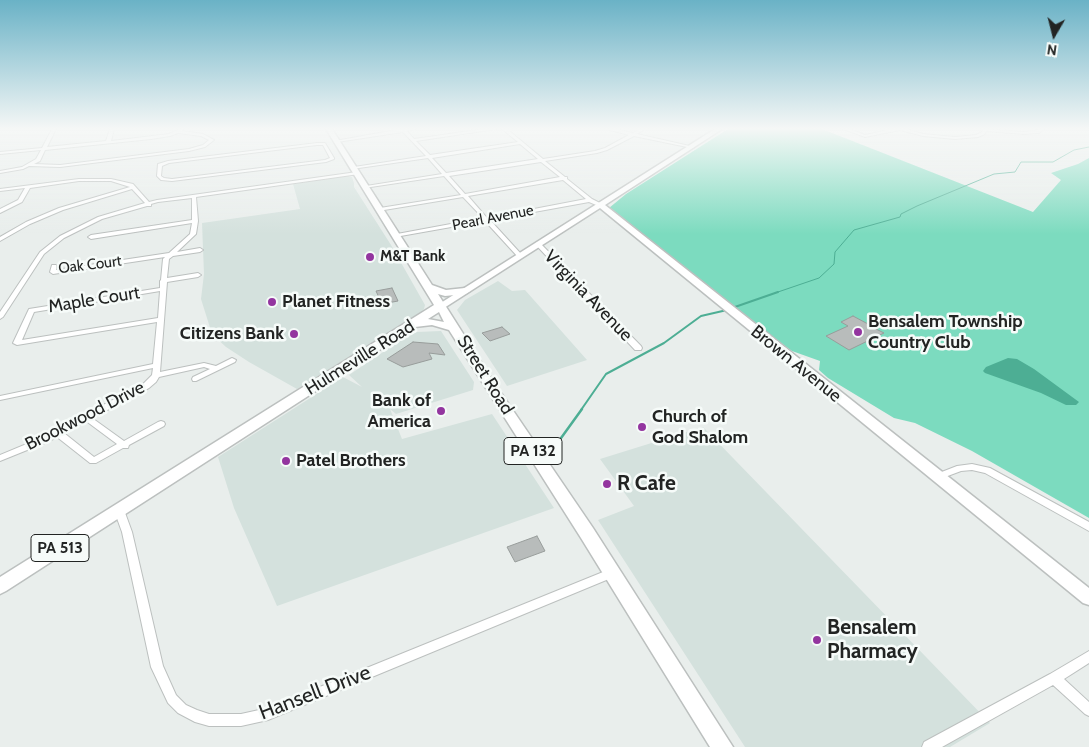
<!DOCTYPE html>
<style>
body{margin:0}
#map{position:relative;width:1089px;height:747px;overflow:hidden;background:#e9eeec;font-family:Cabin,sans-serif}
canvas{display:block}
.north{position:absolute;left:1029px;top:10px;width:50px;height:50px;-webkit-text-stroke:4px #f6fbf9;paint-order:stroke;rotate:188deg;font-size:14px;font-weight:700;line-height:20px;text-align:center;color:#222423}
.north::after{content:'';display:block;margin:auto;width:18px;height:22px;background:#222423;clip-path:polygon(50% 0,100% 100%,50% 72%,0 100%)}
</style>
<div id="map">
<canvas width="1089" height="747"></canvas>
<div class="north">N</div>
</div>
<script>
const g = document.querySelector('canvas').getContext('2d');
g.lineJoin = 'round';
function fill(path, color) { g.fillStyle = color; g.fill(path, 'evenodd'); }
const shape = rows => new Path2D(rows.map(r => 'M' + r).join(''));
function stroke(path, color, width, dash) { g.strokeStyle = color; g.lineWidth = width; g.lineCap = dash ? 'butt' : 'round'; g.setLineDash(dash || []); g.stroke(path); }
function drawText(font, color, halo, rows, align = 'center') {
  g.font = font + ' Cabin,sans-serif'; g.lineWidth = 5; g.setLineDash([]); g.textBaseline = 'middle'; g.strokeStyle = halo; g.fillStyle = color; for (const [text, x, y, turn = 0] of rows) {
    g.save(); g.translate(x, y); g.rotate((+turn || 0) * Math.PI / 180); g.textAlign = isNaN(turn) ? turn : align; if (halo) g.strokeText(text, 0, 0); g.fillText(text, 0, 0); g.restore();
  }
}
fill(shape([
 [347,176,352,177,354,183,354,187,391,245,425,305,424,309,420,314,297,389,249,362,226,347,212,334,201,299,204,274,202,223,300,209,293,184],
 [498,281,512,291,525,290,587,360,507,386,457,310,465,300],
 [441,331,474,382,473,390,396,414,390,409,402,439,492,414,554,508,277,606,234,508,218,457,343,377,362,387,349,375,407,336,417,332],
 [703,427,990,723,950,747,745,747,598,520,634,506,600,459]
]), '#d4e1dd');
fill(shape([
 [728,129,822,129,1033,212,1061,180,1051,173,1078,164,1089,158,1089,518,972,451,915,423,894,418,828,378,819,370,820,361,792,351,762,330,609,208,626,194]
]), '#7cdbbf');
fill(shape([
 [1008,358,1017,359,1034,369,1079,402,1076,405,1066,405,1041,393,985,373,983,371,986,367]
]), '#4dae94');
stroke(shape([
 [775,293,819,278,834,264,835,252,854,230,900,217,901,214,917,206,994,174,1015,172,1021,162,1053,162,1074,150,1089,147]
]), '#4dae94', 1);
stroke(shape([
 [732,308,778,292],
 [581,410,606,374,664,343,701,316,727,310]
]), '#4dae94', 2);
stroke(shape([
 [556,445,582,409]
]), '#4dae94', 2.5);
const building = shape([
 [392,288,398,301,382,304,376,291,392,288],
 [853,316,868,324,879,319,887,324,876,329,884,333,849,350,826,336,848,326,841,322,853,316],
 [502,327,510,334,490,341,482,333,502,327],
 [413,342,438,344,445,355,429,353,432,359,403,367,387,359,413,342],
 [537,536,545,551,515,562,507,547,537,536]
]);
fill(building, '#b8bcbb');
stroke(building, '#989d9b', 1);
const street = shape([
 [52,129,56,129,47,147,106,141,110,129,114,129,111,141,169,134,180,129,183,129,182,131,203,134,214,140,205,147,189,151,60,167,29,166,23,169,0,173,0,171,22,167,36,159,41,150,0,154,0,152,42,148,52,129],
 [178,133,201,136,209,140,203,145,189,149,60,165,34,164,40,161,45,150,151,139,170,136,178,133],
 [401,129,415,129,407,131,414,139,484,129,496,129,416,141,430,155,518,142,502,129,507,129,543,159,595,151,605,148,629,135,606,129,615,129,633,133,640,129,645,129,637,134,694,147,692,148,634,136,607,150,597,153,545,161,565,177,567,177,567,179,592,199,604,205,601,207,589,202,490,220,522,255,523,256,520,258,518,257,485,221,395,237,394,236,397,234,483,218,463,197,378,211,378,209,380,208,461,195,444,176,364,188,364,186,366,186,442,174,428,158,352,169,352,168,354,167,426,156,403,132,337,142,335,141,401,129],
 [520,144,538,159,446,173,432,158,520,144],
 [541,162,560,177,465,194,449,176,541,162],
 [563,180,586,199,487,218,468,196,563,180],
 [843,129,849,129,865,135,892,129,906,129,923,134,955,137,976,135,982,132,983,129,1024,132,1044,129,1039,133,1024,134,986,131,985,134,978,137,955,139,923,136,900,130,865,137,843,129],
 [317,143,325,143,334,158,334,159,326,162,172,181,161,180,157,176,158,164,168,161,317,143],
 [317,145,323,145,330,158,325,160,172,179,164,178,161,176,162,166,169,163,317,145],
 [357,172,359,173,359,174,196,197,198,221,196,234,177,252,200,248,203,250,200,252,173,256,169,259,167,278,198,273,201,275,198,277,167,282,160,372,204,363,216,366,232,358,236,360,235,362,196,381,193,381,192,379,193,377,210,369,204,367,159,377,156,382,149,388,92,418,124,441,158,422,161,421,164,422,165,424,164,426,129,445,128,448,123,448,96,463,90,463,57,437,47,442,0,461,0,455,41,438,143,384,152,375,153,368,0,400,0,396,153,364,157,322,17,345,13,343,29,309,160,288,160,281,161,280,163,259,165,257,53,274,50,272,52,265,56,265,56,270,169,253,190,234,192,223,91,239,88,237,91,235,192,220,192,198,158,202,151,204,151,206,147,206,102,219,64,238,44,254,3,317,0,319,0,312,40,252,60,236,98,217,145,203,132,189,63,210,30,224,0,241,0,237,26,222,59,208,130,187,111,181,79,181,30,188,22,202,0,213,0,209,18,200,25,188,0,191,0,189,79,179,111,179,133,184,149,202,157,200,357,172],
 [160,291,158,318,22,340,34,312,160,291],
 [86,421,117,444,94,457,64,433,86,421],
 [538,242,540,243,641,346,642,348,641,350,635,350,536,245,536,243,538,242],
 [972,464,990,468,1089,522,1089,531,985,473,972,470,961,471,937,480,934,479,932,477,934,475,957,466,972,464],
 [119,506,122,507,124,510,132,532,163,666,176,695,186,705,197,710,209,714,241,714,268,708,608,570,612,569,616,570,617,573,616,576,268,720,241,726,209,726,195,722,178,713,168,703,151,667,122,532,114,510,116,507,119,506],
 [1089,651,1089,663,1064,679,1089,702,1089,716,1085,714,1053,685,942,747,922,747,924,742,1050,674,1089,651]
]);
const secondary = shape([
 [715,129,722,129,605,205,1089,588,1089,605,1083,603,600,208,444,308,438,308,436,306,715,129]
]);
const primary = shape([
 [326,129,332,129,432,285,446,290,465,288,470,291,465,294,445,296,438,294,495,384,593,528,733,747,710,747,581,538,449,330,432,325,415,327,6,591,0,594,0,577,434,305,326,129],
 [439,312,444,322,428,319,439,312]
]);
stroke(street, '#bcc0bf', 2);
stroke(secondary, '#bcc0bf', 3);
stroke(primary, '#bcc0bf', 3);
fill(street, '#fff');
fill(secondary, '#fff');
fill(primary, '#fff');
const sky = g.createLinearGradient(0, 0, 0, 234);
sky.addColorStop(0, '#6ab2c6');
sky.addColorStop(0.55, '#f5f7f6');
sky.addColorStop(1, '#f5f7f600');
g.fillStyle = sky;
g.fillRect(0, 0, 1089, 234);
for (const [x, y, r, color] of [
 [370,257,5,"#93359f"],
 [272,302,5,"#93359f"],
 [858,332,5,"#93359f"],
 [294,334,5,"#93359f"],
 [441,411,5,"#93359f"],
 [642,427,5,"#93359f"],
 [286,461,5,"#93359f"],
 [607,484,5,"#93359f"],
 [817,640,5,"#93359f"]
]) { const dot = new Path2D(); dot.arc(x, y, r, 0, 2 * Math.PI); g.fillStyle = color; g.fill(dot); stroke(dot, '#f6fbf9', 2); }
drawText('15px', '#222423', '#f6fbf9', [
 ["Pearl Avenue",493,218,-11],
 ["Oak Court",90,265,-7]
]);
drawText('bold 15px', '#222423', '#f6fbf9', [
 ["M&T Bank",380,257]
], 'left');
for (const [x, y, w] of [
 [533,451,58],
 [60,548,58]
]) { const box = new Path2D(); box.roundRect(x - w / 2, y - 13.5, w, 27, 4); g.fillStyle = '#f6fbf9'; g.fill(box); stroke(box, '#222423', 1); }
drawText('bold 16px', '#222423', null, [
 ["PA 132",533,451],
 ["PA 513",60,548]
]);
drawText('18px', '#222423', '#f6fbf9', [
 ["Virginia Avenue",588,296,46],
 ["Maple Court",94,300,-9],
 ["Hulmeville Road",360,358,-32],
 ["Brown Avenue",796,364,39],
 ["Street Road",485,375,58],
 ["Brookwood Drive",85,416,-27]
]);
drawText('bold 18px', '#222423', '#f6fbf9', [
 ["Planet Fitness",282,302],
 ["Bensalem Township",868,322],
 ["Country Club",868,343],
 ["Citizens Bank",284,334,"right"],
 ["Bank of",431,401,"right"],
 ["America",431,422,"right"],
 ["Church of",652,417],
 ["God Shalom",652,438],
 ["Patel Brothers",296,461]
], 'left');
drawText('bold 21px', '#222423', '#f6fbf9', [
 ["R Cafe",617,484],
 ["Bensalem",827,628],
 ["Pharmacy",827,652]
], 'left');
drawText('21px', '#222423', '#f6fbf9', [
 ["Hansell Drive",315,693,-21]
]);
</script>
